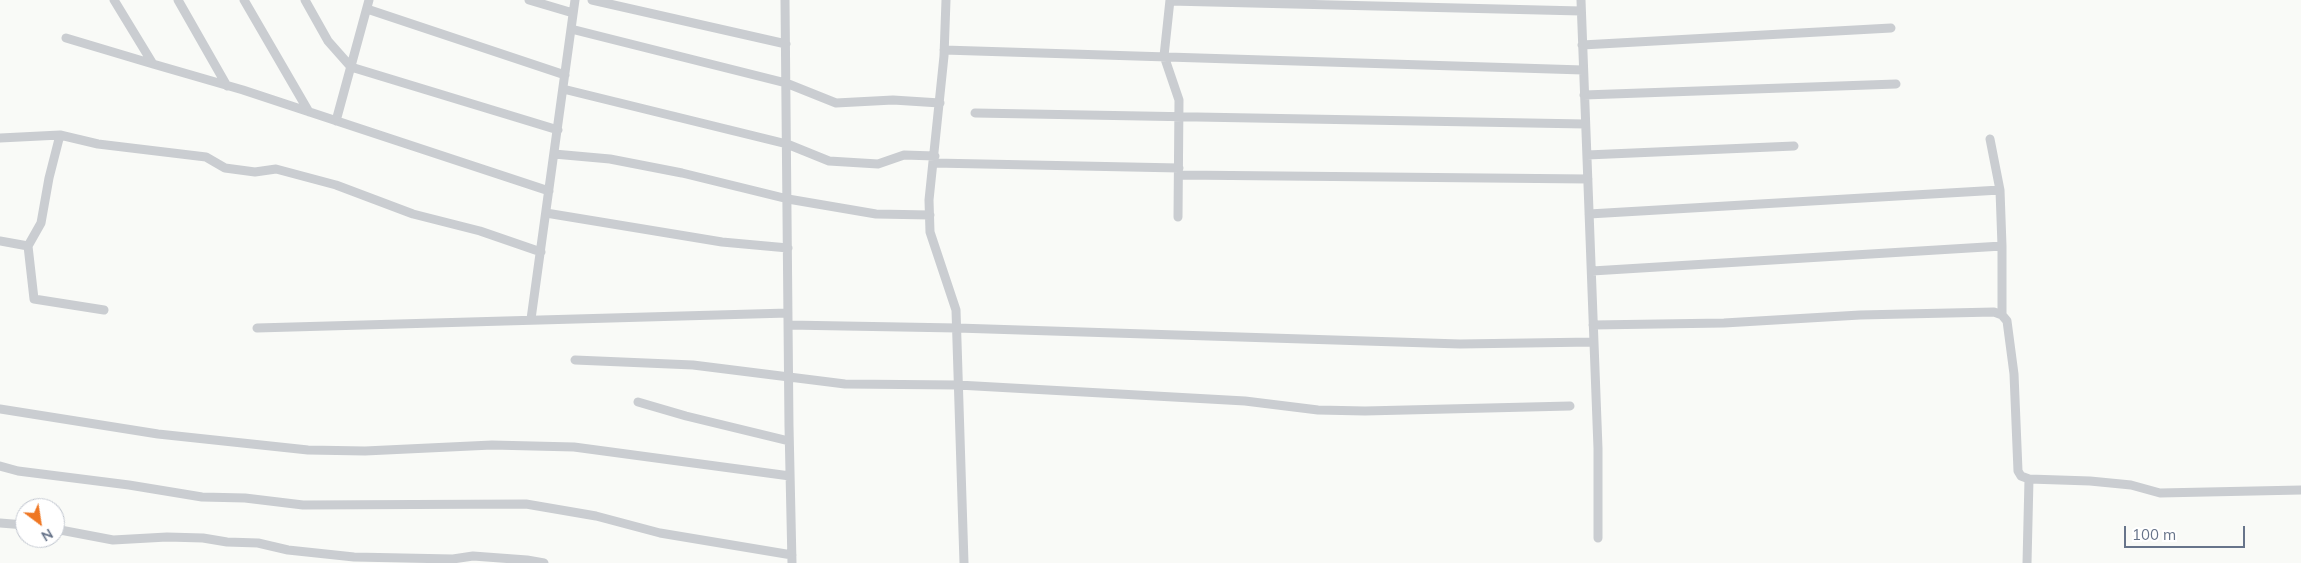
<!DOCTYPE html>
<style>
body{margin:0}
#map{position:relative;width:2301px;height:563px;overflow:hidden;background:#f9faf7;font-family:Mulish,sans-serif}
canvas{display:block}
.north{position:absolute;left:15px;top:498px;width:50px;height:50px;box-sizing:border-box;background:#fff;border:1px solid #c2c7d0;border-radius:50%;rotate:149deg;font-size:14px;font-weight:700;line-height:20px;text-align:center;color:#67748a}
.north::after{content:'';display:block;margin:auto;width:18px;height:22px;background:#ef7723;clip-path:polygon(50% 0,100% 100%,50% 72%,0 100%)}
.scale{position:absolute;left:2124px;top:526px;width:121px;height:22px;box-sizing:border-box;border:2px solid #67748a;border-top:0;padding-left:6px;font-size:15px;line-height:18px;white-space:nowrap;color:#67748a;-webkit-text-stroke:4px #fff;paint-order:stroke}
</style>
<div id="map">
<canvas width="2301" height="563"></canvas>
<div class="north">N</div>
<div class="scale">100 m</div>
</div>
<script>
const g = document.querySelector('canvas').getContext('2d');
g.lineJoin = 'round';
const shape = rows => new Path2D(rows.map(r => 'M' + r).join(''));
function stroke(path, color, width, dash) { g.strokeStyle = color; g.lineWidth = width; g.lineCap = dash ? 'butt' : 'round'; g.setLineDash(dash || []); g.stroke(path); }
stroke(shape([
 [114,0,153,64,243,90,549,191],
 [178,0,227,86],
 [244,0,309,112],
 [305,0,328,41,351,67,558,130],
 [529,0,573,13],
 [592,0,786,44],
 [785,0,789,426,792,563],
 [946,0,944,56,929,200,930,232,956,310,964,563],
 [1170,0,1164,56,1179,100,1178,217],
 [1581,0,1598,448,1598,538],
 [1170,1,1581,11],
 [367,9,565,75],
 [571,29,786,83,836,103,893,100,940,103],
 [66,38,153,64],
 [1582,45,1891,28],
 [944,50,1583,70],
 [563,89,787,144,829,161,878,164,904,155,935,156],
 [1584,95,1896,84],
 [975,113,1585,124],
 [336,121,369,0],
 [0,138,60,135,98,144,206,157,225,168,255,172,276,169,336,185,413,214,480,231,541,252],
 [1990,139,2000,190,2002,246,2002,315],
 [554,154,610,159,682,173,788,199,876,214,930,215],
 [1587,155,1794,146],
 [934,163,1179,168],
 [1180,175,1588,179],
 [546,213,722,242,788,248],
 [1589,214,2000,190],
 [0,241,28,246,34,299,104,310],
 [28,246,41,223,49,178,60,135],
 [1592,271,2002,246],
 [531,319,575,0],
 [788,325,957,328,1460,344,1593,342],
 [1593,325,1724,323,1860,315,1994,312,2002,315,2007,321,2014,374,2018,471,2021,476,2029,479,2090,481,2131,485,2160,493,2301,490],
 [257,328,788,313],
 [575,360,693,365,845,384,958,385,1245,401,1318,410,1365,411,1570,406],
 [638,402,686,416,789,441],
 [0,409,158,434,308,450,365,451,492,445,574,447,790,476],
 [0,466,18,471,129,485,202,497,245,498,303,505,526,504,596,516,660,533,792,555],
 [0,523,25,525],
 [55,529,113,540,167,537,203,538,227,542,258,543,288,550,354,557,453,559,473,556,527,560,544,563],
 [2027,563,2029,479]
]), '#cacdd1', 9);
</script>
